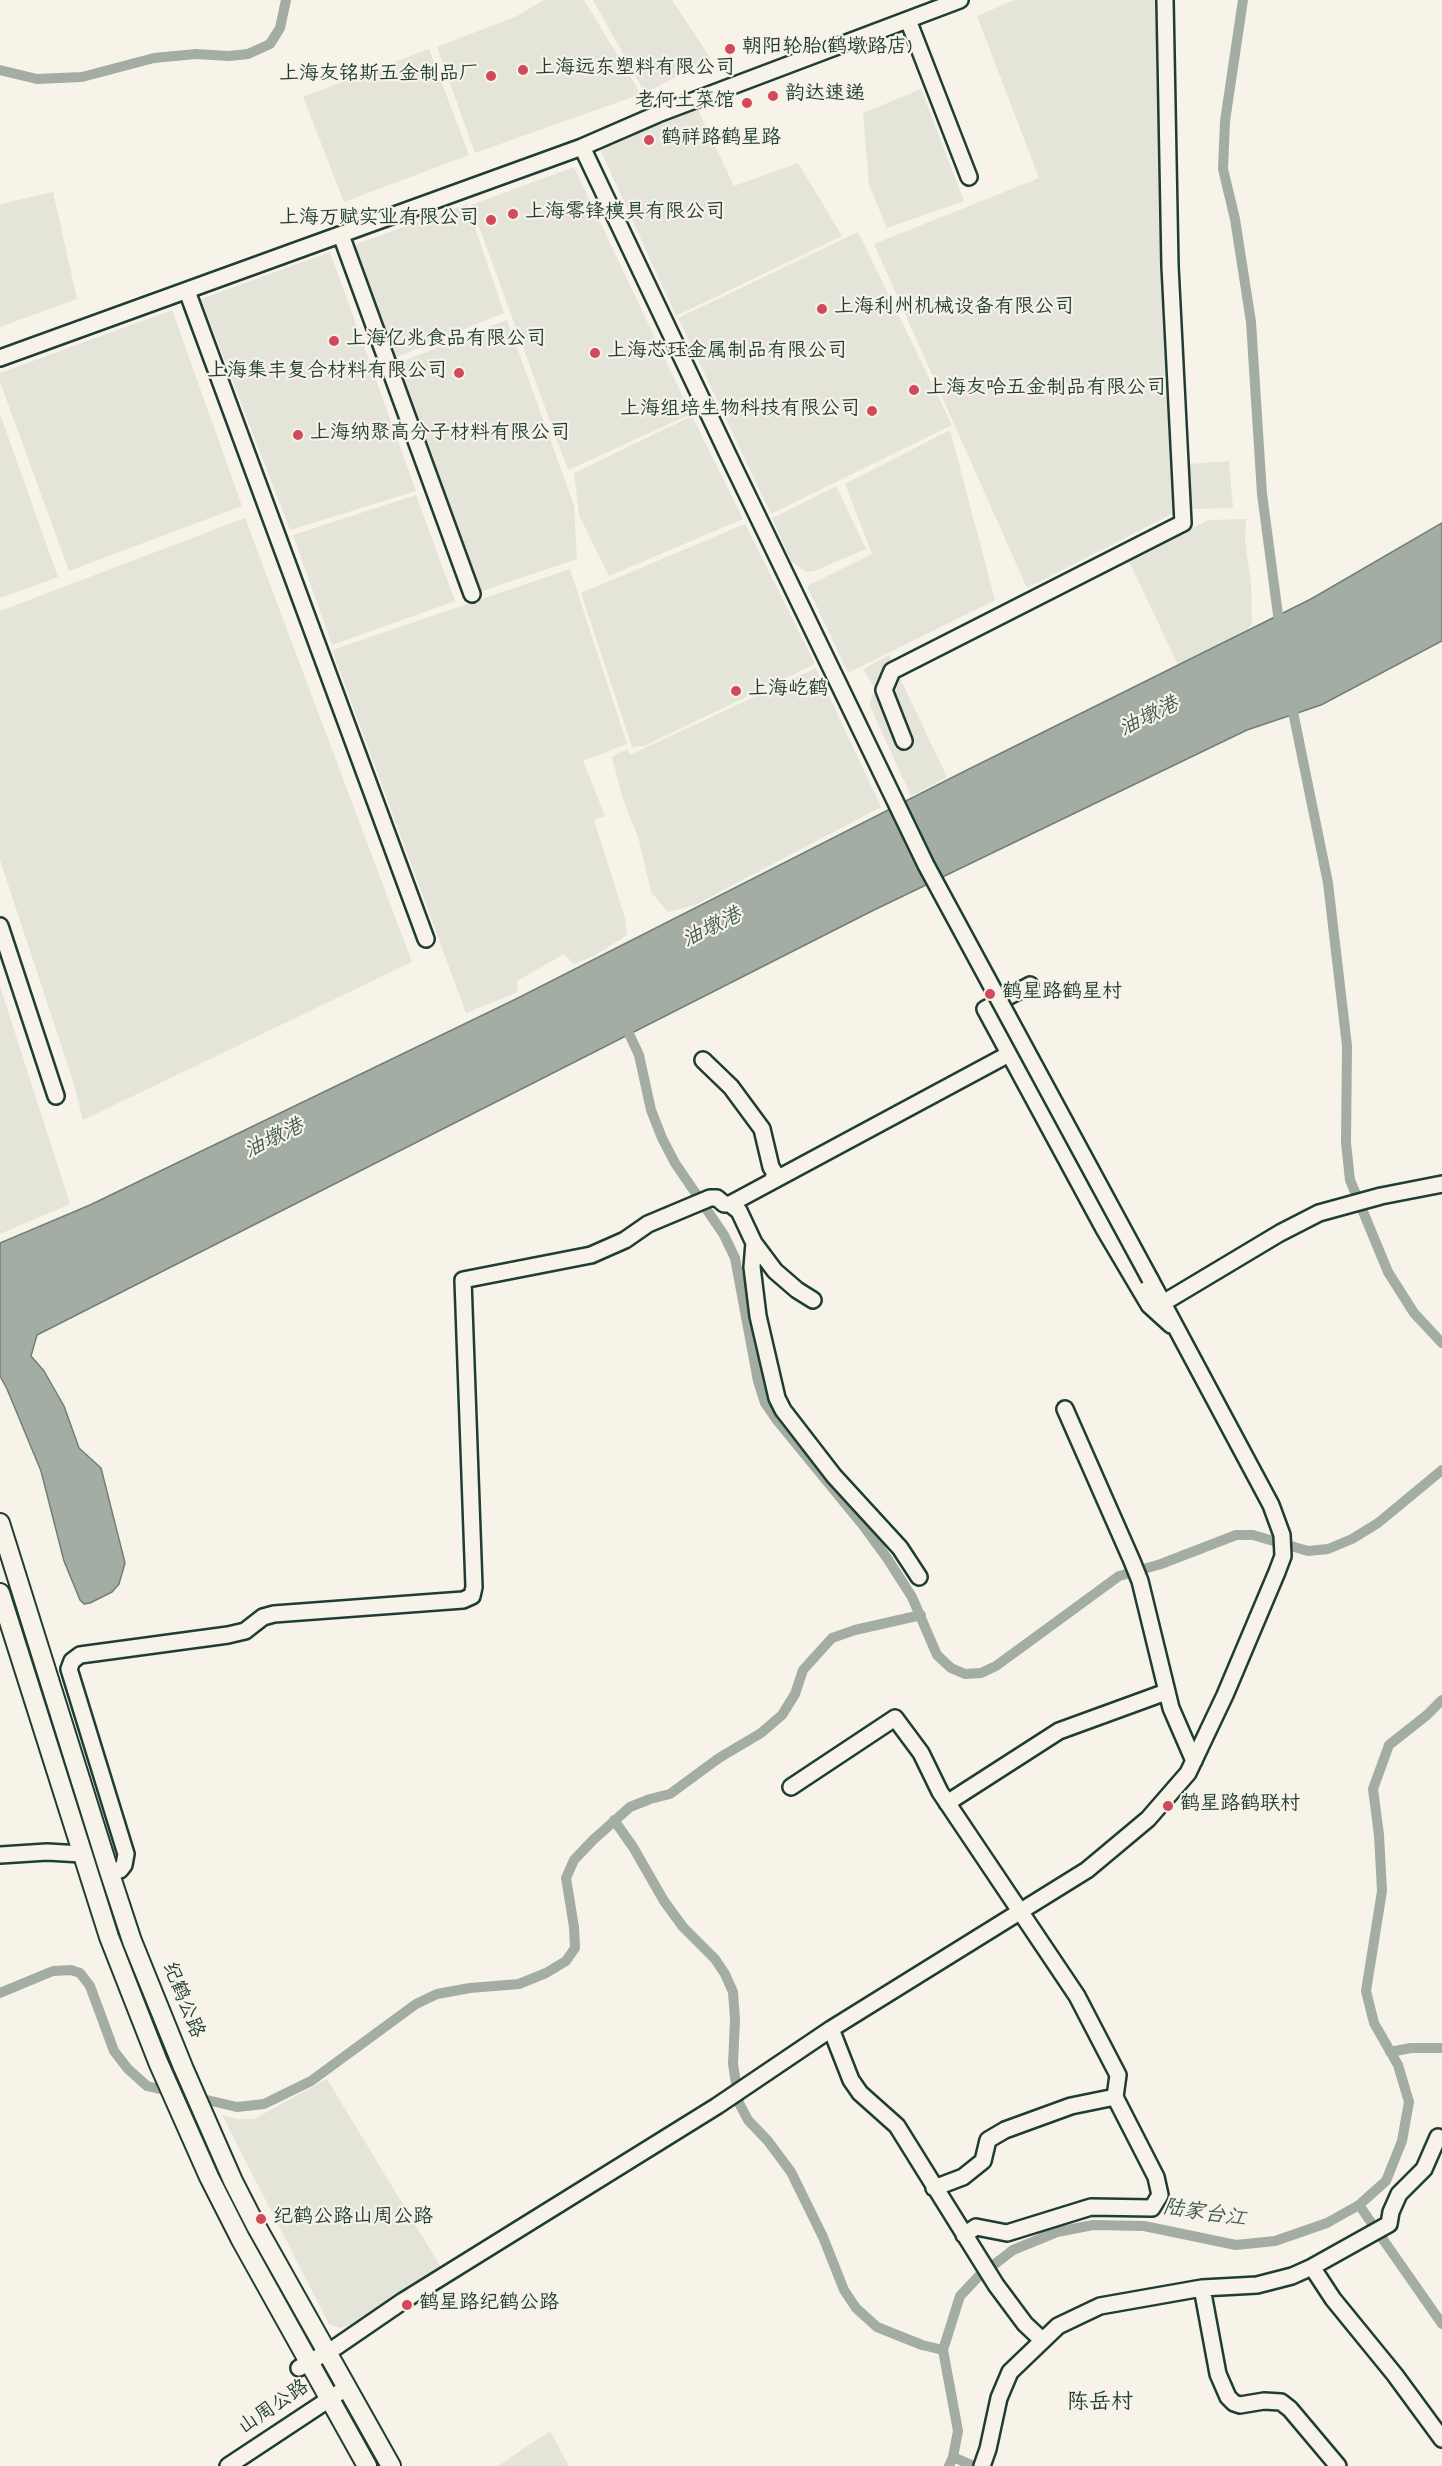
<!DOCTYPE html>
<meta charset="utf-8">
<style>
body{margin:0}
canvas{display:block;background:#f7f3e8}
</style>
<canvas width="1442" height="2466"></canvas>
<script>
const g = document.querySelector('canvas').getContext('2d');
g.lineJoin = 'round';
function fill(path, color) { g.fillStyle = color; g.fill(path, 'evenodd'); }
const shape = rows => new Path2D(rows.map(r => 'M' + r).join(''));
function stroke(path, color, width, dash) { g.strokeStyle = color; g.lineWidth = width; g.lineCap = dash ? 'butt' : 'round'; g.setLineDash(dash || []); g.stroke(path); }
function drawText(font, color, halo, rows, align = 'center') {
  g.font = font + ' Dekko,"LXGW WenKai TC",sans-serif'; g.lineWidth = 4.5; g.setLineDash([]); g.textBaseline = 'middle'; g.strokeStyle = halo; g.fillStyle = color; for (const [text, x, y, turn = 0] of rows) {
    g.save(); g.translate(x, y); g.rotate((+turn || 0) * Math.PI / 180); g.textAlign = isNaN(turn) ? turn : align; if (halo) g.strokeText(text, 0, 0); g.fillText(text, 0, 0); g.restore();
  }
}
fill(shape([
 [544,0,584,0,641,94,475,153,437,47,517,16],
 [593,0,672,0,711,59,645,93],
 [1014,0,1157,0,1174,513,1027,588,874,244,1039,178,977,16],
 [429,49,469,155,344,202,303,97],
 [921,89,964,201,887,228,869,185,863,113],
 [697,108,734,186,798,163,842,236,676,316,600,149],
 [574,167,691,414,568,470,471,205],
 [53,192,77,299,0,327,0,204],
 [467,204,504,313,392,359,351,246],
 [858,232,952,425,771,514,678,318],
 [330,252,416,491,290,530,201,299],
 [172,310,242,506,69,571,0,382,0,373],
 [507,320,574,505,577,559,479,592,396,364],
 [0,414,58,577,0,598],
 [692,416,743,519,609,576,579,515,574,473],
 [950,430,995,600,848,673,807,586,872,554,845,484],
 [1229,461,1233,508,1192,509,1189,464],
 [836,486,866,549,814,571,806,572,791,561,772,518],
 [416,495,455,601,332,645,293,535],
 [245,518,412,962,83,1120,73,1081,0,860,0,611],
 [1246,519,1245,541,1251,583,1252,624,1245,632,1178,665,1129,561,1208,520],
 [745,524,815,664,644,746,632,747,581,593],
 [570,569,627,744,583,761,605,816,594,820,625,918,627,935,594,956,574,964,564,954,517,981,518,992,466,1013,332,650],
 [889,655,947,777,911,796,869,704,875,689,863,669],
 [816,668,881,807,695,905,668,912,651,892,639,840,623,799,612,757,627,749,630,755],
 [0,986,70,1204,0,1234],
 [327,2079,442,2269,350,2325,340,2328,329,2324,222,2115,238,2119,254,2119],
 [550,2431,569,2466,498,2466]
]), '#e5e4d9');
const water = shape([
 [1442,523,1442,641,1321,705,1247,730,872,911,37,1335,31,1356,44,1371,64,1406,79,1448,101,1468,125,1563,119,1584,112,1592,90,1603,84,1604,80,1600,64,1561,41,1471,7,1389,0,1376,0,1243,90,1205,516,999,961,773,1311,599,1442,523]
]);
fill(water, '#a4ada3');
stroke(water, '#6f8077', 1.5);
stroke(shape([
 [1243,0,1225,121,1223,169,1235,219,1251,322,1262,494,1280,630],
 [0,70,37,79,82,77,154,58,196,54,229,56,248,54,270,44,280,28,286,0],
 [1291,702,1328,883,1347,1046,1346,1143,1350,1180,1388,1272,1414,1313,1442,1343],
 [624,1023,639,1055,651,1110,662,1138,675,1163,724,1235,735,1258,758,1381,765,1403,776,1419,862,1524,887,1558,912,1597,937,1655,951,1668,965,1674,981,1673,996,1666,1119,1576,1161,1564,1236,1535,1253,1535,1308,1551,1328,1549,1352,1539,1378,1523,1442,1470],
 [614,1820,633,1847,664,1901,683,1927,715,1959,725,1974,733,1992,735,2019,733,2064,739,2103,748,2120,768,2141,791,2172,823,2237,844,2290,856,2308,877,2327,922,2345,943,2350],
 [0,1993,53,1971,71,1970,80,1973,90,1986,114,2051,128,2069,147,2086,237,2107,264,2104,311,2081,416,2004,437,1994,470,1988,519,1984,546,1973,566,1961,575,1948,574,1927,566,1878,574,1860,593,1840,630,1807,650,1799,670,1794,719,1758,761,1733,782,1715,795,1694,803,1670,832,1638,855,1630,921,1615],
 [1390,2052,1411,2048,1442,2048],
 [1359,2205,1442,2324],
 [953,2457,974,2466],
 [949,2466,953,2457,958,2431,943,2350,960,2296,978,2277,1013,2250,1057,2232,1093,2225,1144,2226,1236,2245,1275,2241,1327,2223,1359,2205,1386,2181,1402,2141,1409,2102,1398,2065,1374,2023,1366,1991,1382,1891,1379,1835,1373,1789,1389,1745,1427,1715,1442,1700]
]), '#a4ada3', 10);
const minor = shape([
 [908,20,969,177],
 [582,147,731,461],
 [341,235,472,594],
 [187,291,426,939],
 [0,358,582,147,658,114,960,0],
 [904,741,884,690,892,671,1183,523,1170,266,1165,0],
 [0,926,56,1096],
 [1030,985,985,1009,1104,1229,1149,1305,1171,1325],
 [703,1060,731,1087,762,1129,771,1167,776,1175,772,1180],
 [730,1204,739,1211,754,1243,752,1267,758,1316,777,1398,783,1410,834,1476,900,1548,919,1577],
 [754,1243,775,1271,797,1290,813,1300],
 [1163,1303,1280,1233,1319,1213,1381,1196,1442,1184],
 [1065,1409,1132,1561,1140,1581,1171,1708,1194,1761],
 [791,1787,895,1718,921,1753,940,1792,1077,1996,1118,2075,1115,2097,1156,2177,1160,2195,1152,2208,1091,2207,1007,2233,976,2227,964,2235],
 [947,1803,1059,1731,1166,1692],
 [0,1855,47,1852,82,1854],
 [109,1871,120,1870,124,1865,126,1854,69,1669,72,1661,80,1655,228,1635,245,1631,263,1617,274,1614,463,1600,472,1596,474,1587,463,1280,591,1255,625,1240,648,1224,710,1198,717,1198,724,1204,730,1204,1009,1054],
 [831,2029,851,2080,860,2093,897,2126,996,2285,1025,2324,1042,2340],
 [934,2188,963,2177,983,2161,988,2140,1005,2130,1071,2106,1115,2097],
 [1312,2267,1333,2299,1395,2375,1442,2439],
 [1202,2288,1218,2374,1228,2397,1234,2403,1240,2405,1264,2401,1281,2402,1290,2409,1338,2466],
 [299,2368,336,2347,403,2301,717,2106,831,2029,1087,1870,1148,1819,1188,1773,1225,1695,1277,1572,1283,1556,1282,1535,1271,1505,1150,1279],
 [228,2466,346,2388],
 [982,2466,988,2449,999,2398,1010,2372,1058,2326,1100,2306,1202,2288,1257,2285,1292,2276,1312,2267,1389,2224,1391,2212,1399,2194,1424,2169,1438,2137]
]);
const major = shape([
 [0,1523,109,1871,132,1941,183,2067,233,2181,255,2224,391,2466],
 [0,1593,109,1937,158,2062,209,2177,241,2240,367,2466]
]);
stroke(minor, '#1f3d34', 20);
stroke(major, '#1f3d34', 22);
stroke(minor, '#f7f3e8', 15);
stroke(major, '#f7f3e8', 18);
const minorBridge = shape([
 [731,461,926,865,1150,1279]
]);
stroke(minorBridge, '#1f3d34', 20, []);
stroke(minorBridge, '#f7f3e8', 15);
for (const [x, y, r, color] of [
 [730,49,6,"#d1495b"],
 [523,70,6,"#d1495b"],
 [491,76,6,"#d1495b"],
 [773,96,6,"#d1495b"],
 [747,103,6,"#d1495b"],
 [649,140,6,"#d1495b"],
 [513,214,6,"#d1495b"],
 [491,220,6,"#d1495b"],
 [822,309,6,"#d1495b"],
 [334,341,6,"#d1495b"],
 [595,353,6,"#d1495b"],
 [459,373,6,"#d1495b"],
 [914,390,6,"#d1495b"],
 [872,411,6,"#d1495b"],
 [298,435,6,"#d1495b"],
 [736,691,6,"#d1495b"],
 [990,994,6,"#d1495b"],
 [1168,1806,6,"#d1495b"],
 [261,2219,6,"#d1495b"],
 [407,2305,6,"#d1495b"]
]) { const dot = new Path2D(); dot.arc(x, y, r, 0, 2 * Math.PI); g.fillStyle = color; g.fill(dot); stroke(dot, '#f7f3e8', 2); }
drawText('20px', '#1f3d34', '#f7f3e8', [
 ["朝阳轮胎(鹤墩路店)",742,49],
 ["上海远东塑料有限公司",535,70],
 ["上海友铭斯五金制品厂",479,76,"right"],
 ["韵达速递",785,96],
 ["老何土菜馆",735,103,"right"],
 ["鹤祥路鹤星路",661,140],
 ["上海零锋模具有限公司",525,214],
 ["上海万赋实业有限公司",479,220,"right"],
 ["上海利州机械设备有限公司",834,309],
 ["上海亿兆食品有限公司",346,341],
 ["上海芯珏金属制品有限公司",607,353],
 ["上海集丰复合材料有限公司",447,373,"right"],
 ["上海友哈五金制品有限公司",926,390],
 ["上海组培生物科技有限公司",860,411,"right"],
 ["上海纳聚高分子材料有限公司",310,435],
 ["上海屹鹤",748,691],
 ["鹤星路鹤星村",1002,994],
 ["鹤星路鹤联村",1180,1806],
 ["纪鹤公路山周公路",273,2219],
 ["鹤星路纪鹤公路",419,2305]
], 'left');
drawText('20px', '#1f3d34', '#f7f3e8', [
 ["纪鹤公路",181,2001,68],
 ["山周公路",275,2409,-34]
]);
drawText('italic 21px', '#405950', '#f7f3e8', [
 ["油墩港",1150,719,-26],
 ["油墩港",713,930,-26],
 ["油墩港",275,1141,-26],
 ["陆家台江",1204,2216,9]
]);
drawText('22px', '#1f3d34', '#f7f3e8', [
 ["陈岳村",1100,2405]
]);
</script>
